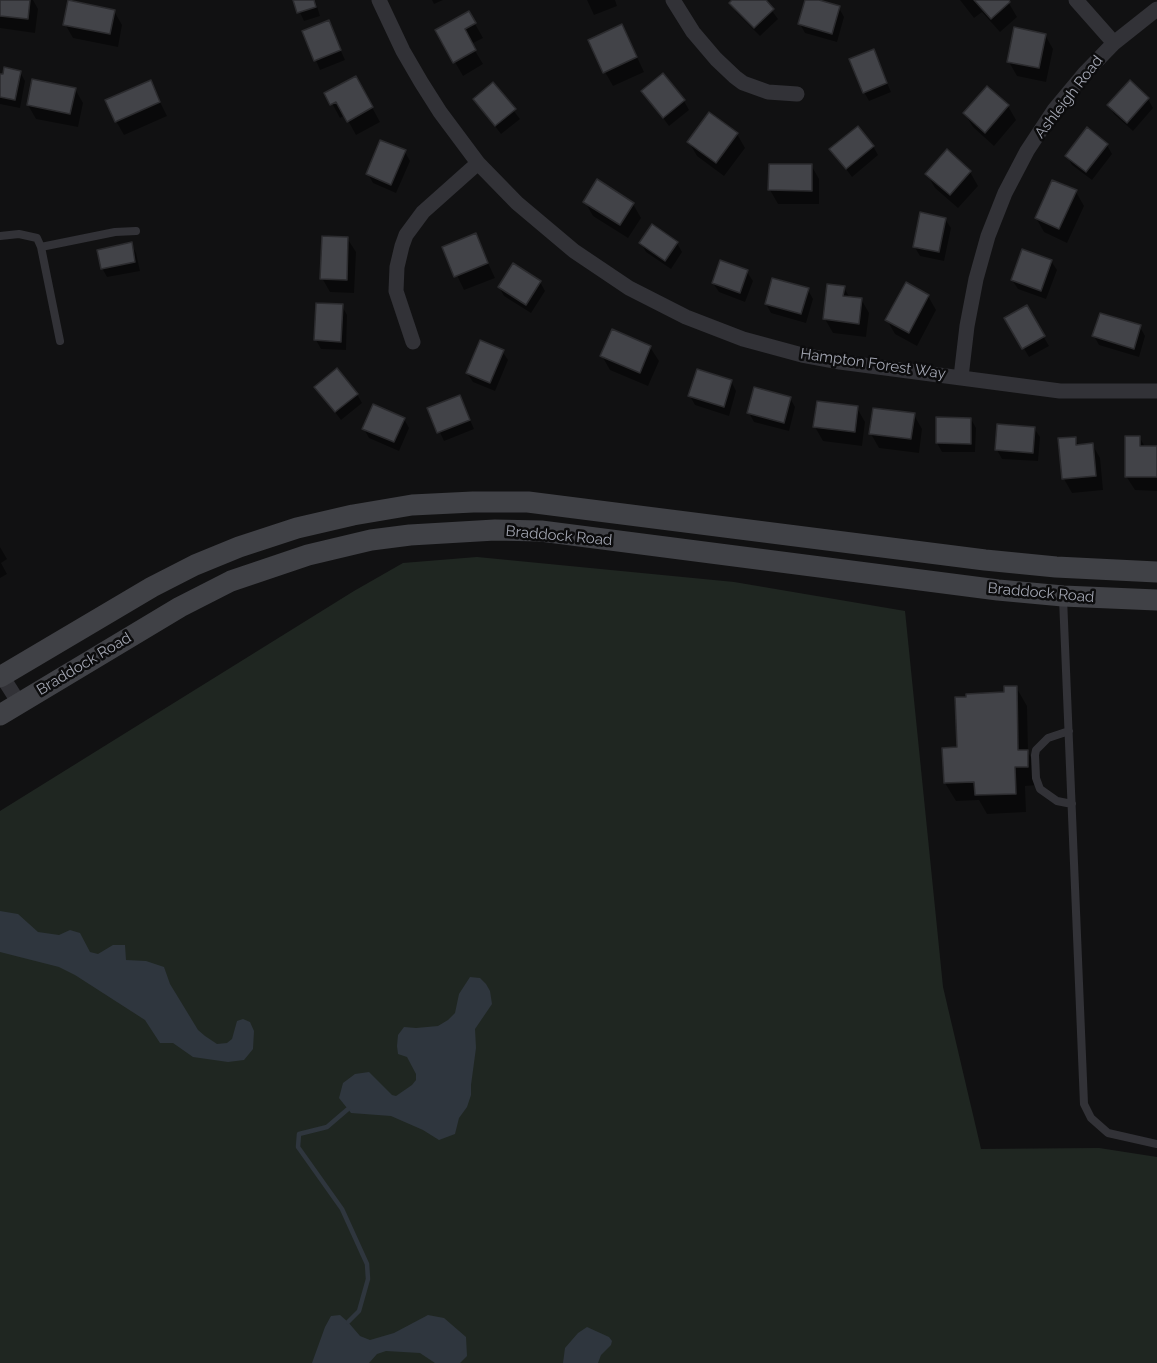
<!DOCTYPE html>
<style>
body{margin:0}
canvas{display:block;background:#111112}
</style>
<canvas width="1157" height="1363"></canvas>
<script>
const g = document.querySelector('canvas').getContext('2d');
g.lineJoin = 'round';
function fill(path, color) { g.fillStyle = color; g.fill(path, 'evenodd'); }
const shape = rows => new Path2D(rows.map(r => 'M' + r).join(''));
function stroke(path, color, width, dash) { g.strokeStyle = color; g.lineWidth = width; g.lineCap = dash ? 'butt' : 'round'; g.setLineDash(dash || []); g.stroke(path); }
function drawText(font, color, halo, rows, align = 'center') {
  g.font = font + ' Raleway,sans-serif'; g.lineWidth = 5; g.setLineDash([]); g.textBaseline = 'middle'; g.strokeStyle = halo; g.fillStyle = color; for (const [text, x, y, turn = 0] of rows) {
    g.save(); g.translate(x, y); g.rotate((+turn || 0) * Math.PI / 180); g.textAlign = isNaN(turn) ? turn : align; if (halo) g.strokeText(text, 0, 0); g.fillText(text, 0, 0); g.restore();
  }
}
fill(shape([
 [477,557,734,582,905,611,943,987,981,1149,1099,1148,1157,1157,1157,1363,0,1363,0,811,354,591,403,563]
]), '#1f2621');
fill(shape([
 [0,911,18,914,38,932,59,935,70,930,80,933,90,952,98,954,113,945,125,945,126,960,146,961,164,967,170,984,198,1030,205,1036,217,1044,227,1043,232,1039,237,1021,243,1019,250,1022,254,1031,253,1049,244,1060,228,1062,193,1057,173,1043,160,1043,145,1020,75,975,59,967,0,952],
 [470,977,480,978,486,984,490,991,492,1004,475,1029,476,1048,471,1085,471,1095,467,1107,459,1118,455,1134,439,1140,423,1130,391,1116,351,1113,339,1098,343,1083,355,1074,369,1072,392,1095,396,1096,412,1085,416,1080,416,1074,407,1057,398,1054,397,1046,398,1035,404,1027,416,1028,438,1026,448,1020,455,1013,459,994],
 [340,1315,348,1322,360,1336,370,1340,394,1333,428,1315,444,1318,466,1337,467,1356,460,1363,435,1363,420,1353,386,1351,377,1354,369,1363,312,1363,325,1327,331,1316],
 [587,1327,609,1337,612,1341,611,1345,601,1355,598,1363,563,1363,565,1348,578,1333]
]), '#2f363e');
fill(shape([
 [0,0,33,0,38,9,35,33,0,28],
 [294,0,315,0,320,16,304,21],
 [432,0,443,0,434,4],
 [587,0,615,0,617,6,594,15],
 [734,0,764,0,778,19,760,36,736,12,731,3],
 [807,0,814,0,839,8,844,17,837,42,805,33,800,24],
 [960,0,1007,0,1017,17,1000,32,982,12,974,18],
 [114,11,122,25,118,47,73,38,65,24],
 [469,13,483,38,471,44,483,64,463,76,437,31],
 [328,22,345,60,320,70,304,32],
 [1045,35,1053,49,1046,82,1017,76,1009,62],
 [629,40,644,72,613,86,605,72],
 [873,51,891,92,869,101,864,92],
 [20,72,25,81,20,108,0,104,0,75],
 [356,78,380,122,356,135,345,115,340,118,327,94],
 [150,82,167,116,124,135,116,121],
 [493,84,520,119,501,134,474,99],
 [75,89,83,103,78,127,36,119,28,105],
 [643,91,684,101,689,110,669,126],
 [1148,99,1153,108,1133,131,1114,114,1109,105],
 [1008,106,1016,120,994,146,973,127,965,114],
 [737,134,745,148,724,176,697,156,689,142],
 [1107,145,1112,154,1092,180,1072,165,1067,156],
 [873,146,878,155,852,177,831,149],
 [947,151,970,172,978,186,958,208,935,188,927,174],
 [405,152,410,161,396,193,373,183,368,174],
 [811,165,819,179,819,204,778,204,770,190],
 [1076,192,1084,206,1067,243,1044,232,1036,218],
 [585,202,633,204,641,218,628,238,593,216],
 [945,219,951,228,944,261,920,256,914,246],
 [475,235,495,278,464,290,444,248],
 [347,238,356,252,354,293,330,292,322,278],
 [641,243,677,243,682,252,671,269,646,252],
 [131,244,136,253,140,271,107,277,102,268],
 [1051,261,1057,270,1046,299,1018,289,1012,280],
 [747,272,753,281,745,302,719,292,713,283],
 [540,282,545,291,531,313,504,296,499,287],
 [907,284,928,296,936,310,917,346,895,334,887,320],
 [844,288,850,298,861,299,869,313,866,337,833,333,825,319],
 [808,290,813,299,806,323,771,313,766,304],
 [342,306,347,315,346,350,321,349,316,340],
 [1026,307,1049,346,1029,357,1006,318],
 [1140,327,1145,336,1139,357,1099,345,1094,336],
 [650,347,659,361,648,386,610,370,602,356],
 [502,351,508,360,495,391,473,382,467,373],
 [731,381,736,391,729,416,695,405,690,396],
 [316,387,357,394,362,403,341,420],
 [790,398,795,407,789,431,754,422,749,413],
 [464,406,474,429,444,441,429,409],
 [857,408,865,422,862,446,823,441,815,427],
 [914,415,922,429,919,453,879,448,871,434],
 [404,419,409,428,399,451,369,438,364,429],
 [971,419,976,428,975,452,942,452,937,443],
 [1034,428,1040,437,1038,461,1002,459,997,450],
 [1075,438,1079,446,1092,444,1100,458,1103,490,1072,493,1064,479,1060,440],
 [1140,438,1145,447,1157,449,1157,491,1135,490,1126,476],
 [0,547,7,559,1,563,7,574,0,578],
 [1016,687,1027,706,1028,752,1038,770,1038,785,1025,786,1026,812,987,814,979,800,956,801,945,783,958,749,1005,694]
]), '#0007');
stroke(shape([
 [348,1109,327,1127,299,1134,298,1147,342,1209,367,1264,368,1279,359,1311,348,1322]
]), '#2f363e', 4.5);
const building = shape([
 [0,0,30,0,28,19,0,16,0,0],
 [68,0,115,10,110,34,63,25,68,0],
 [293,0,314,0,316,7,297,13,293,0],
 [732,0,766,0,774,9,754,28,729,3,732,0],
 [805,0,819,0,840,6,832,34,798,24,805,0],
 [974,0,1009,0,1010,2,991,19,974,0],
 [469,11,476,23,465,29,476,50,453,63,435,30,469,11],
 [329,20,341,50,314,61,302,31,329,20],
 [622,24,637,57,603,73,588,40,622,24],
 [1014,27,1046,34,1039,68,1007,62,1014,27],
 [874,49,887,83,863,93,849,59,874,49],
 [4,67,21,71,15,100,0,97,0,74,3,74,4,67],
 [663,73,685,100,663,118,641,91,663,73],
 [356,76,373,107,347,122,336,102,330,105,324,93,356,76],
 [32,79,76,88,70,114,27,105,32,79],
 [151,80,160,102,115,122,105,100,151,80],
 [1130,80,1149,98,1127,123,1107,105,1130,80],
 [493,82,516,109,495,126,473,99,493,82],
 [987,86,1009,105,985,133,963,113,987,86],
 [709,112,738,133,716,163,687,142,709,112],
 [858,126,874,146,846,169,829,149,858,126],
 [1087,127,1108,144,1086,172,1065,156,1087,127],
 [380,140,406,150,391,185,366,174,380,140],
 [947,149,971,171,950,195,925,174,947,149],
 [769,164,812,164,812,191,768,190,769,164],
 [597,179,634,203,620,225,583,202,597,179],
 [1052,180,1077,190,1059,229,1035,218,1052,180],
 [920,212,946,218,939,252,913,247,920,212],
 [652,224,678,242,665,261,639,243,652,224],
 [476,233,488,263,454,277,442,247,476,233],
 [322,236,348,237,347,280,320,279,322,236],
 [132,242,135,262,101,269,97,250,132,242],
 [1022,249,1052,260,1041,291,1011,280,1022,249],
 [720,260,748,270,740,293,712,283,720,260],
 [513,263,541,281,526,305,498,287,513,263],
 [772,278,809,288,801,314,765,304,772,278],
 [906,282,929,295,909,333,885,320,906,282],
 [827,284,845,286,843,296,862,298,859,324,823,319,827,284],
 [316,303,343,304,341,342,314,340,316,303],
 [1027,305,1045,336,1022,349,1004,318,1027,305],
 [1100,313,1141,325,1134,349,1092,336,1100,313],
 [612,329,651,346,640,373,600,356,612,329],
 [480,340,504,350,490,383,466,373,480,340],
 [337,368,358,394,335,412,314,387,337,368],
 [697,369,732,380,724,407,688,396,697,369],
 [754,387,791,397,784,423,747,413,754,387],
 [460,395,470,420,437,433,427,408,460,395],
 [817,401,858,406,855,432,813,427,817,401],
 [373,404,405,418,394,442,362,429,373,404],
 [873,408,915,413,911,439,869,434,873,408],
 [936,417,971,418,971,444,936,443,936,417],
 [997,424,1035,427,1033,453,995,450,997,424],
 [1125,436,1140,436,1140,446,1157,446,1157,477,1125,477,1125,436],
 [1076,437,1076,445,1093,443,1096,476,1062,479,1058,438,1076,437],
 [1004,686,1017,686,1018,750,1028,750,1028,767,1015,767,1016,794,975,795,974,782,944,783,942,748,957,747,955,697,966,697,966,694,1004,692,1004,686]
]);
fill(building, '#424348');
stroke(building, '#2b2b2e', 1.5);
stroke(shape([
 [0,236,19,234,37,238,41,247,60,341],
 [41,247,115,232,136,231],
 [1063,598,1084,1104,1091,1118,1108,1133,1157,1144],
 [1069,731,1048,738,1036,750,1035,755,1036,778,1040,789,1057,801,1072,804]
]), '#323237', 8);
stroke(shape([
 [379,0,403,51,421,82,440,112,478,163,517,203,574,251,629,288,686,317,743,339,802,355,840,362,1060,391,1157,391],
 [673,0,693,32,716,59,735,77,743,83,768,92,797,94],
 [1076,0,1114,43],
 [413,342,396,291,397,267,402,246,406,235,423,212,478,163],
 [961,377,967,326,976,279,988,236,1005,193,1027,151,1054,110,1084,74,1114,43,1157,9],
 [0,673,19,703]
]), '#323237', 15);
stroke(shape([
 [0,677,152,587,195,565,239,547,297,528,353,515,412,505,473,502,528,502,985,560,1056,567,1157,572],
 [0,715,180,607,231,581,308,555,371,540,410,535,495,530,541,531,998,590,1063,596,1157,600]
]), '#404146', 21);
drawText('15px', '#a3a6b2', '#0c0c0d', [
 ["Ashleigh Road",1069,97,-52],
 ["Hampton Forest Way",873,364,8],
 ["Braddock Road",559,536,5],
 ["Braddock Road",1041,593,5],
 ["Braddock Road",84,664,-31]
]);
</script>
